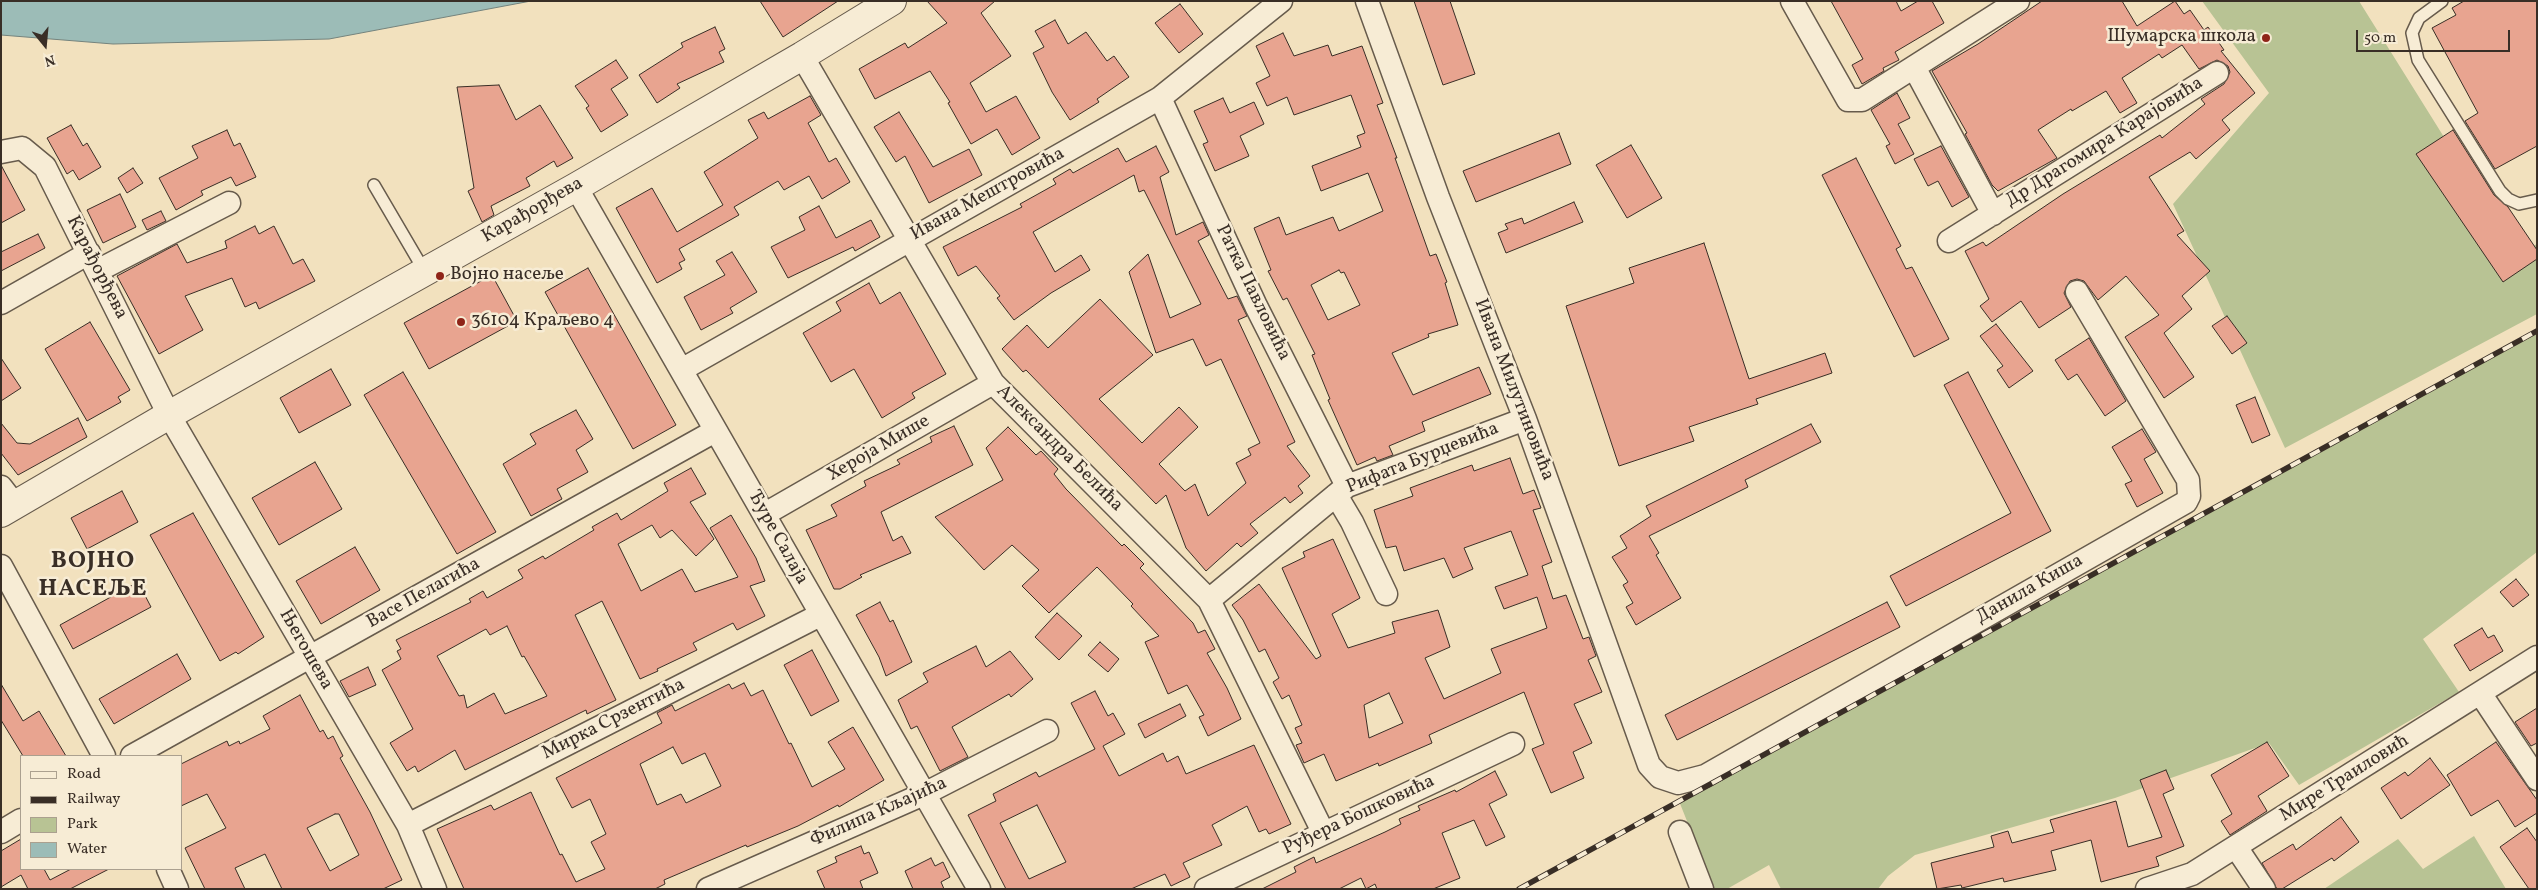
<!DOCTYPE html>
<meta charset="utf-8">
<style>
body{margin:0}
#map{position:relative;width:2538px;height:890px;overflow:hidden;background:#f2e1be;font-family:Vollkorn,serif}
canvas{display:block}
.frame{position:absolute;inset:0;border:2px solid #392e26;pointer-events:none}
.legend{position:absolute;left:20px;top:755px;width:162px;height:115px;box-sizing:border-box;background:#f7ecd5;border:1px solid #aba08f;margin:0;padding:6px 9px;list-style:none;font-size:15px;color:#392e26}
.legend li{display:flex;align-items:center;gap:10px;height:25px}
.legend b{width:25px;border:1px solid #aba08f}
.north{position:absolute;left:20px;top:20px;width:50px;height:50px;-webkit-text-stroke:4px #f7ecd5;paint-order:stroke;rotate:163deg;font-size:14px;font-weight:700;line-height:20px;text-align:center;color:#392e26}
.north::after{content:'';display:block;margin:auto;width:18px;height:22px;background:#392e26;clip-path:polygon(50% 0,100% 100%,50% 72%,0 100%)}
.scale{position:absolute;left:2356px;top:30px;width:154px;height:22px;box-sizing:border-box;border:2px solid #392e26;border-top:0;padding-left:6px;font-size:15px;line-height:18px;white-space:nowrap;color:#392e26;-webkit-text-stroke:4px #f7ecd5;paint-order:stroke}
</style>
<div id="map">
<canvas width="2538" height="890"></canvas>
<div class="frame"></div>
<ul class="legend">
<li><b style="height:6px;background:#f7ecd5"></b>Road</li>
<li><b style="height:6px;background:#392e26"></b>Railway</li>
<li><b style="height:14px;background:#b8c394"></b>Park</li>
<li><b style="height:14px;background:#9cbcb7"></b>Water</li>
</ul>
<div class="north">N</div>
<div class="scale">50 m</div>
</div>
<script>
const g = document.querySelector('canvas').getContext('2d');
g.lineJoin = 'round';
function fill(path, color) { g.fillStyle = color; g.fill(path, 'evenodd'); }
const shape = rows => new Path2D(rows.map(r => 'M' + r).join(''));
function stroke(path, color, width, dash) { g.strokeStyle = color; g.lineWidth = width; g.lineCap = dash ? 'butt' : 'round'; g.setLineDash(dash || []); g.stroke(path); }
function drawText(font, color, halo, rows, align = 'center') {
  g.font = font + ' Vollkorn,serif'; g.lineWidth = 5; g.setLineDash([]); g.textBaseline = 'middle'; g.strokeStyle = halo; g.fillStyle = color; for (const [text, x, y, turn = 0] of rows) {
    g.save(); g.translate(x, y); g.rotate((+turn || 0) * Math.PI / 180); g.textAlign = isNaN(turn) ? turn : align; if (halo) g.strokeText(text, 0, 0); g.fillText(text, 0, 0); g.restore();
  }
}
fill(shape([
 [2202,1,2359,1,2517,254,2537,244,2537,314,2285,448,2173,204,2269,93],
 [2537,331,2537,552,2423,639,2459,692,2299,785,2269,743,2115,798,1915,855,1888,876,1878,889,1781,889,1769,865,1727,889,1714,889,1679,801],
 [2474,836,2506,889,2324,889,2398,839,2423,869]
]), '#b8c394');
const water = shape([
 [1,1,531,1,329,39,113,44,1,35,1,1]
]);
fill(water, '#9cbcb7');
stroke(water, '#74837d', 1);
const building = shape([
 [760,1,838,1,783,37,760,1],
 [927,1,995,1,981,13,1011,56,970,83,986,112,1016,96,1040,138,1012,155,997,129,971,144,948,103,950,102,930,71,875,99,859,69,905,43,908,48,947,23,927,1],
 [1414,1,1450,1,1475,74,1443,85,1414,1],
 [1831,1,1896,1,1901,11,1918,1,1932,1,1944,23,1895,52,1899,60,1883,68,1884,71,1862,84,1852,65,1863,59,1831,1],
 [2042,1,2122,1,2137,26,2175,1,2184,14,2190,10,2204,30,2208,27,2224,50,2221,51,2255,93,2222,120,2230,130,2196,159,2190,152,2149,177,2184,231,2177,235,2210,271,2182,296,2192,309,2164,333,2194,377,2164,398,2125,337,2159,315,2126,276,2098,300,2084,281,2077,279,2070,281,2064,293,2071,307,2039,328,2021,301,1992,322,1980,306,1989,299,1965,251,1983,242,1986,246,2063,194,2160,135,2162,138,2205,104,2201,99,2224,84,2230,72,2228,66,2217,60,2199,69,2182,45,2162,58,2159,54,2122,78,2137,103,2120,113,2106,91,2072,111,2071,109,2038,130,2057,158,1998,191,1992,185,1965,134,1967,133,1932,71,1978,44,2042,1],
 [2464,1,2537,1,2537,146,2495,169,2465,121,2478,113,2432,28,2456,15,2452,8,2464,1],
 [1180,4,1203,34,1179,53,1155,23,1180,4],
 [1055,20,1068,44,1086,32,1107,61,1114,56,1129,77,1097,99,1099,102,1070,120,1052,92,1033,53,1044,47,1035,31,1055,20],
 [715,27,725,49,719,52,724,62,677,84,680,88,657,103,639,75,683,47,681,43,715,27],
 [1283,33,1294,56,1328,45,1332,56,1362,46,1383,103,1377,105,1397,158,1395,158,1430,256,1436,254,1447,282,1445,283,1458,325,1428,334,1429,337,1392,353,1413,395,1479,367,1491,394,1422,422,1425,431,1389,446,1393,455,1377,461,1375,457,1357,465,1328,400,1330,399,1312,355,1315,354,1287,298,1283,300,1268,271,1271,270,1254,228,1279,217,1286,235,1333,217,1339,231,1383,211,1368,173,1321,191,1312,166,1361,147,1357,136,1365,133,1351,95,1294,115,1287,97,1267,106,1256,83,1270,76,1256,46,1283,33],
 [1339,270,1341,273,1344,272,1360,305,1328,320,1311,285,1339,270],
 [616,60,628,78,611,89,628,115,601,132,586,108,589,106,575,86,616,60],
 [499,85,516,120,540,105,573,158,557,167,554,161,526,178,530,186,491,206,494,215,482,222,468,191,474,188,457,87,499,85],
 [1897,93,1910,118,1898,124,1914,154,1895,164,1886,146,1890,144,1871,110,1897,93],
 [810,96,821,115,808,123,829,162,836,158,850,182,822,199,809,176,784,190,778,181,734,207,739,215,679,249,685,260,679,263,682,269,657,283,616,208,652,188,677,232,723,205,704,172,758,138,748,120,764,112,768,119,810,96],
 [1223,98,1230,113,1254,102,1264,124,1240,136,1249,156,1215,171,1203,144,1208,142,1194,111,1223,98],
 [899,112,933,167,969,149,982,175,929,203,905,156,896,162,874,127,899,112],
 [71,125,83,146,87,143,101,167,79,180,73,170,67,174,47,138,71,125],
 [227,130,234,146,240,143,256,177,236,186,231,177,201,191,203,195,176,210,159,178,198,158,192,146,227,130],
 [2453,130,2494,195,2508,207,2537,250,2537,259,2503,282,2416,154,2453,130],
 [1559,133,1571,164,1476,202,1463,171,1559,133],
 [1631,145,1662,198,1627,218,1596,165,1631,145],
 [1156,146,1169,172,1160,177,1176,235,1203,222,1209,235,1198,241,1228,299,1237,296,1247,316,1238,320,1295,442,1287,446,1310,476,1298,486,1303,493,1290,503,1285,497,1250,524,1258,533,1241,547,1237,543,1206,571,1186,548,1166,495,1156,504,1026,370,1023,372,1002,349,1027,325,1048,348,1100,299,1153,355,1099,399,1142,443,1179,407,1198,427,1159,464,1185,491,1195,484,1208,516,1246,483,1236,463,1251,455,1248,449,1260,443,1221,359,1206,366,1193,339,1156,353,1129,272,1148,254,1170,318,1201,304,1144,190,1139,192,1134,175,1033,232,1055,272,1081,255,1090,270,1051,293,1014,320,997,298,1000,296,976,266,958,276,943,247,1022,207,1020,204,1056,184,1053,179,1070,169,1073,173,1118,148,1126,162,1156,146],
 [1941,146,1969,197,1952,207,1938,181,1928,186,1914,159,1941,146],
 [1856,158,1901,246,1896,249,1906,269,1912,267,1949,339,1914,357,1822,175,1856,158],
 [1,165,25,210,1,223,1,165],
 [133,168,143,183,127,193,118,178,133,168],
 [120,194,136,227,103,243,87,210,120,194],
 [1574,202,1583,222,1506,253,1498,233,1508,229,1505,224,1522,218,1524,224,1574,202],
 [819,206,836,238,871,220,880,237,855,251,853,247,788,278,771,247,805,230,799,217,819,206],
 [161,211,166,221,147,230,142,220,161,211],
 [255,226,259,234,274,226,293,264,303,259,315,281,259,309,256,302,245,307,232,278,185,296,203,330,159,354,117,276,177,244,187,263,227,248,225,241,255,226],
 [38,234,45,248,1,271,1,252,38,234],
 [1704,243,1749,379,1825,353,1832,373,1756,399,1758,404,1689,427,1694,441,1619,466,1566,306,1634,283,1629,268,1704,243],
 [732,252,757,292,730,308,733,313,701,330,684,297,725,275,716,261,732,252],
 [588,268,676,425,633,449,545,292,588,268],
 [492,275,517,321,429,369,404,323,492,275],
 [869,283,880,304,900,292,946,374,912,393,915,398,882,418,854,369,831,382,803,333,841,311,836,302,869,283],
 [2227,316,2247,343,2232,354,2212,326,2227,316],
 [90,322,130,390,118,397,121,402,87,421,45,349,90,322],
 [1996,324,2033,371,2009,388,1997,370,2003,366,1980,336,1996,324],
 [2089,338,2126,401,2105,416,2077,374,2068,380,2055,360,2089,338],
 [1,358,21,388,1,401,1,358],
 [331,369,351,405,299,433,280,398,331,369],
 [403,372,496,532,457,554,364,395,403,372],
 [1968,372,2051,531,1906,606,1890,576,2011,513,1944,385,1968,372],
 [2255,397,2270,435,2252,443,2236,405,2255,397],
 [576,410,593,439,576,450,588,472,557,489,562,499,531,516,503,464,536,444,530,434,576,410],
 [78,418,87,437,18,475,1,453,1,423,17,443,30,444,78,418],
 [1811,424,1821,442,1745,480,1748,487,1649,536,1659,553,1656,555,1681,598,1636,625,1626,607,1633,603,1623,585,1628,582,1612,557,1627,548,1620,536,1651,516,1646,506,1811,424],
 [954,426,973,465,881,512,893,541,902,536,911,553,860,575,862,577,840,589,834,589,806,530,837,516,831,505,866,486,864,481,900,464,897,460,932,442,930,437,954,426],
 [1008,427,1036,455,1041,451,1058,469,1054,474,1066,489,1122,546,1124,544,1144,564,1140,568,1193,623,1198,633,1205,630,1215,649,1207,653,1227,688,1241,719,1208,736,1199,717,1204,715,1187,685,1168,694,1145,642,1159,636,1131,606,1133,604,1097,567,1049,613,1022,586,1039,570,1012,545,984,570,935,517,1003,480,986,448,1008,427],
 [2142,429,2156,452,2144,459,2163,493,2137,507,2125,484,2132,481,2112,447,2142,429],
 [1510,458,1523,494,1534,490,1541,508,1533,510,1552,562,1542,566,1553,599,1566,595,1583,639,1589,637,1596,656,1588,660,1602,692,1574,704,1592,743,1573,752,1584,778,1551,793,1532,749,1544,744,1524,692,1429,735,1432,743,1379,766,1378,763,1336,781,1324,754,1304,763,1296,745,1302,743,1295,728,1302,725,1289,695,1282,699,1273,682,1279,678,1265,649,1259,652,1243,620,1232,605,1259,584,1316,659,1321,656,1282,568,1305,557,1303,552,1333,539,1360,598,1332,614,1348,648,1395,633,1392,622,1438,610,1450,647,1425,658,1444,699,1501,673,1491,649,1547,628,1537,597,1504,609,1495,587,1528,575,1511,531,1464,548,1473,569,1453,578,1444,558,1404,571,1396,546,1386,548,1374,510,1413,496,1410,488,1472,465,1474,471,1510,458],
 [1389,693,1403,723,1369,738,1364,705,1389,693],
 [315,462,342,509,279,545,252,498,315,462],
 [691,468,706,494,690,502,714,539,696,556,672,530,660,538,652,525,618,544,641,591,682,569,695,592,738,577,710,528,731,515,756,558,765,581,750,586,765,616,737,630,733,623,693,643,697,650,657,669,658,671,640,679,602,601,575,615,616,700,587,714,586,710,465,770,455,750,418,772,415,766,407,771,390,743,413,729,382,670,401,659,397,651,401,649,396,640,471,602,469,599,483,591,487,598,523,578,518,570,543,556,545,559,594,530,592,527,617,513,621,520,668,491,664,483,691,468],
 [507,626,522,657,524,656,547,696,505,714,494,693,467,708,464,695,459,696,437,656,486,629,490,635,507,626],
 [122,491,138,522,87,549,71,518,122,491],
 [193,513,264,637,238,654,236,652,220,661,150,535,193,513],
 [355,547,380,590,321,624,296,581,355,547],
 [2516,579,2529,595,2513,607,2500,592,2516,579],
 [138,582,151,607,73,649,60,625,138,582],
 [880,602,890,622,893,620,912,662,886,676,879,657,856,615,880,602],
 [1887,602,1900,627,1677,740,1665,715,1887,602],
 [1057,613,1082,636,1059,660,1035,637,1057,613],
 [2482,628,2488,638,2494,635,2503,651,2470,671,2454,645,2482,628],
 [1100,642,1119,659,1108,672,1088,655,1100,642],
 [976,646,986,667,1010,651,1033,679,1011,697,1009,694,952,727,968,757,940,771,917,726,911,729,898,700,928,682,923,673,976,646],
 [812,650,839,701,811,716,784,665,812,650],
 [177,654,191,679,114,724,99,699,177,654],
 [368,667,376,685,349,697,340,681,368,667],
 [744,683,751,696,763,690,789,744,791,743,812,787,845,769,828,742,853,727,884,780,839,807,838,805,798,826,747,847,746,845,664,880,665,884,655,889,464,889,437,829,491,805,494,810,531,792,560,855,562,854,576,882,605,869,591,842,606,834,590,799,572,808,556,778,662,723,657,713,672,705,675,711,729,684,732,689,744,683],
 [673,747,682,764,705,753,721,786,686,803,681,794,657,805,640,764,673,747],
 [1,684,23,721,39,711,66,756,23,756,1,720,1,684],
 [1095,691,1108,716,1113,713,1125,734,1103,746,1119,776,1163,753,1167,762,1178,756,1186,774,1254,745,1291,824,1269,834,1266,829,1259,832,1247,806,1212,825,1222,845,1183,863,1190,877,1171,886,1165,874,1131,889,1006,889,968,815,996,801,993,794,1036,772,1039,777,1095,749,1071,703,1095,691],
 [1037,805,1066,862,1029,879,1000,823,1037,805],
 [300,695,320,732,323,730,328,739,333,736,343,756,340,758,370,812,402,880,383,889,282,889,265,854,235,868,245,889,205,889,185,848,226,828,207,794,181,806,181,764,227,741,229,746,239,741,240,744,270,729,263,716,300,695],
 [335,814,339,814,359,855,330,871,307,828,335,814],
 [1180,704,1186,716,1145,738,1138,724,1180,704],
 [2537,708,2537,743,2531,746,2515,722,2537,708],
 [2267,742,2289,776,2258,796,2267,811,2230,835,2221,821,2232,814,2211,775,2267,742],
 [2496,742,2537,800,2537,813,2515,827,2498,800,2471,816,2447,775,2496,742],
 [2430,758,2450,785,2401,819,2381,788,2405,772,2408,776,2430,758],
 [2166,770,2174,789,2163,794,2184,846,2156,857,2159,866,2101,882,2091,840,2051,851,2056,870,2004,882,2003,878,1962,888,1961,885,1937,889,1931,863,1994,847,1991,836,2008,831,2012,843,2054,832,2050,820,2116,801,2128,847,2162,837,2140,780,2166,770],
 [1495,771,1507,795,1489,804,1505,837,1486,846,1474,820,1442,833,1460,878,1433,889,1377,889,1375,884,1366,889,1361,878,1339,889,1262,889,1296,872,1294,867,1314,857,1316,863,1385,832,1401,824,1399,819,1420,810,1418,806,1455,790,1456,792,1495,771],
 [2341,817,2359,842,2334,861,2332,858,2282,889,2277,889,2262,863,2293,844,2296,850,2341,817],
 [2527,828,2537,842,2537,889,2529,889,2500,847,2527,828],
 [21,839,21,869,44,869,50,880,71,869,109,869,70,889,28,889,21,875,1,887,1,851,21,839],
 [861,846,864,854,869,852,878,873,860,881,863,889,825,889,817,871,837,862,835,857,861,846],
 [931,858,935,866,943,862,950,877,941,882,944,889,913,889,905,871,931,858]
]);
fill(building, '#e8a490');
stroke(building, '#392e26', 1);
const service = shape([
 [2442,1,2419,18,2412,33,2418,60,2500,191,2508,199,2519,204,2537,200],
 [374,185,425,272]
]);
const minor = shape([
 [1367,1,1438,197,1525,419,1649,765,1660,777,1678,783,1705,776,2186,502,2189,496,2188,480,2077,292],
 [1792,1,1848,100,1862,100,2018,1],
 [802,56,993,383,1209,600,1323,832],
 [1914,67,1993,214],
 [1160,98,1256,306,1347,486],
 [1,152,22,148,45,167,169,415,408,825,435,889],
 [576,187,979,889],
 [1949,241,2217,73],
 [97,271,229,203],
 [1,303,89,253],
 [683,369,1160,98,1281,1],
 [1,487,15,505],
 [1336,495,1352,522,1386,594],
 [765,514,993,383],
 [1,566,104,756],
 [1209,600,1347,486,1525,419],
 [2480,693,2537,779],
 [132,756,715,431],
 [408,825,820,615],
 [1,832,21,820],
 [1680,832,1702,889],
 [2236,847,2264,889],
 [168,869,177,889],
 [708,889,926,793,1047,731],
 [1206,889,1513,744],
 [2147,889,2192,874,2537,657]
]);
const tertiary = shape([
 [1,513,169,415,576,187,802,56,892,1]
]);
stroke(service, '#675b4c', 14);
stroke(minor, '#675b4c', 25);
stroke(tertiary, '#675b4c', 30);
stroke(service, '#f7ecd5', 11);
stroke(minor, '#f7ecd5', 22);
stroke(tertiary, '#f7ecd5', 28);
const rail = shape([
 [1519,889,2537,331]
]);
stroke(rail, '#392e26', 5.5);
stroke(rail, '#f7ecd5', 4, [11]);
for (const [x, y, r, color] of [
 [2266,38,5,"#8f2418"],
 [440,276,5,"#8f2418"],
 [461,322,5,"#8f2418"]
]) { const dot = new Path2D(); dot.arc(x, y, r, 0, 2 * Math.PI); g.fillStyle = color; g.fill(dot); stroke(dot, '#f7ecd5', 2); }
drawText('19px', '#392e26', '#f7ecd5', [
 ["Шумарска школа",2256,38,"right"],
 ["Војно насеље",450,276],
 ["36104 Краљево 4",471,322]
], 'left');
drawText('19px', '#392e26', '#f7ecd5', [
 ["Др Драгомира Карајовића",2105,143,-32],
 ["Ивана Мештровића",988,195,-29],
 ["Карађорђева",533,211,-30],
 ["Карађорђева",96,268,63],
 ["Ратка Павловића",1252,293,64],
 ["Ивана Милутиновића",1513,390,69],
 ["Хероја Мише",879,449,-30],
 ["Александра Белића",1059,449,45],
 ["Рифата Бурџевића",1423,459,-22],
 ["Ђуре Салаја",777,538,61],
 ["Данила Киша",2030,590,-30],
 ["Васе Пелагића",424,594,-29],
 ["Његошева",305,650,60],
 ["Мирка Срзентића",614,720,-27],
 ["Мире Траиловић",2345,779,-32],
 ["Филипа Кљајића",879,813,-24],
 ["Руђера Бошковића",1359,816,-25]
]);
g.letterSpacing = '1px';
drawText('bold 24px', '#392e26', '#f7ecd5', [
 ["ВОЈНО",93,563],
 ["НАСЕЉЕ",93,591]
]);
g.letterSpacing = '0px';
</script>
